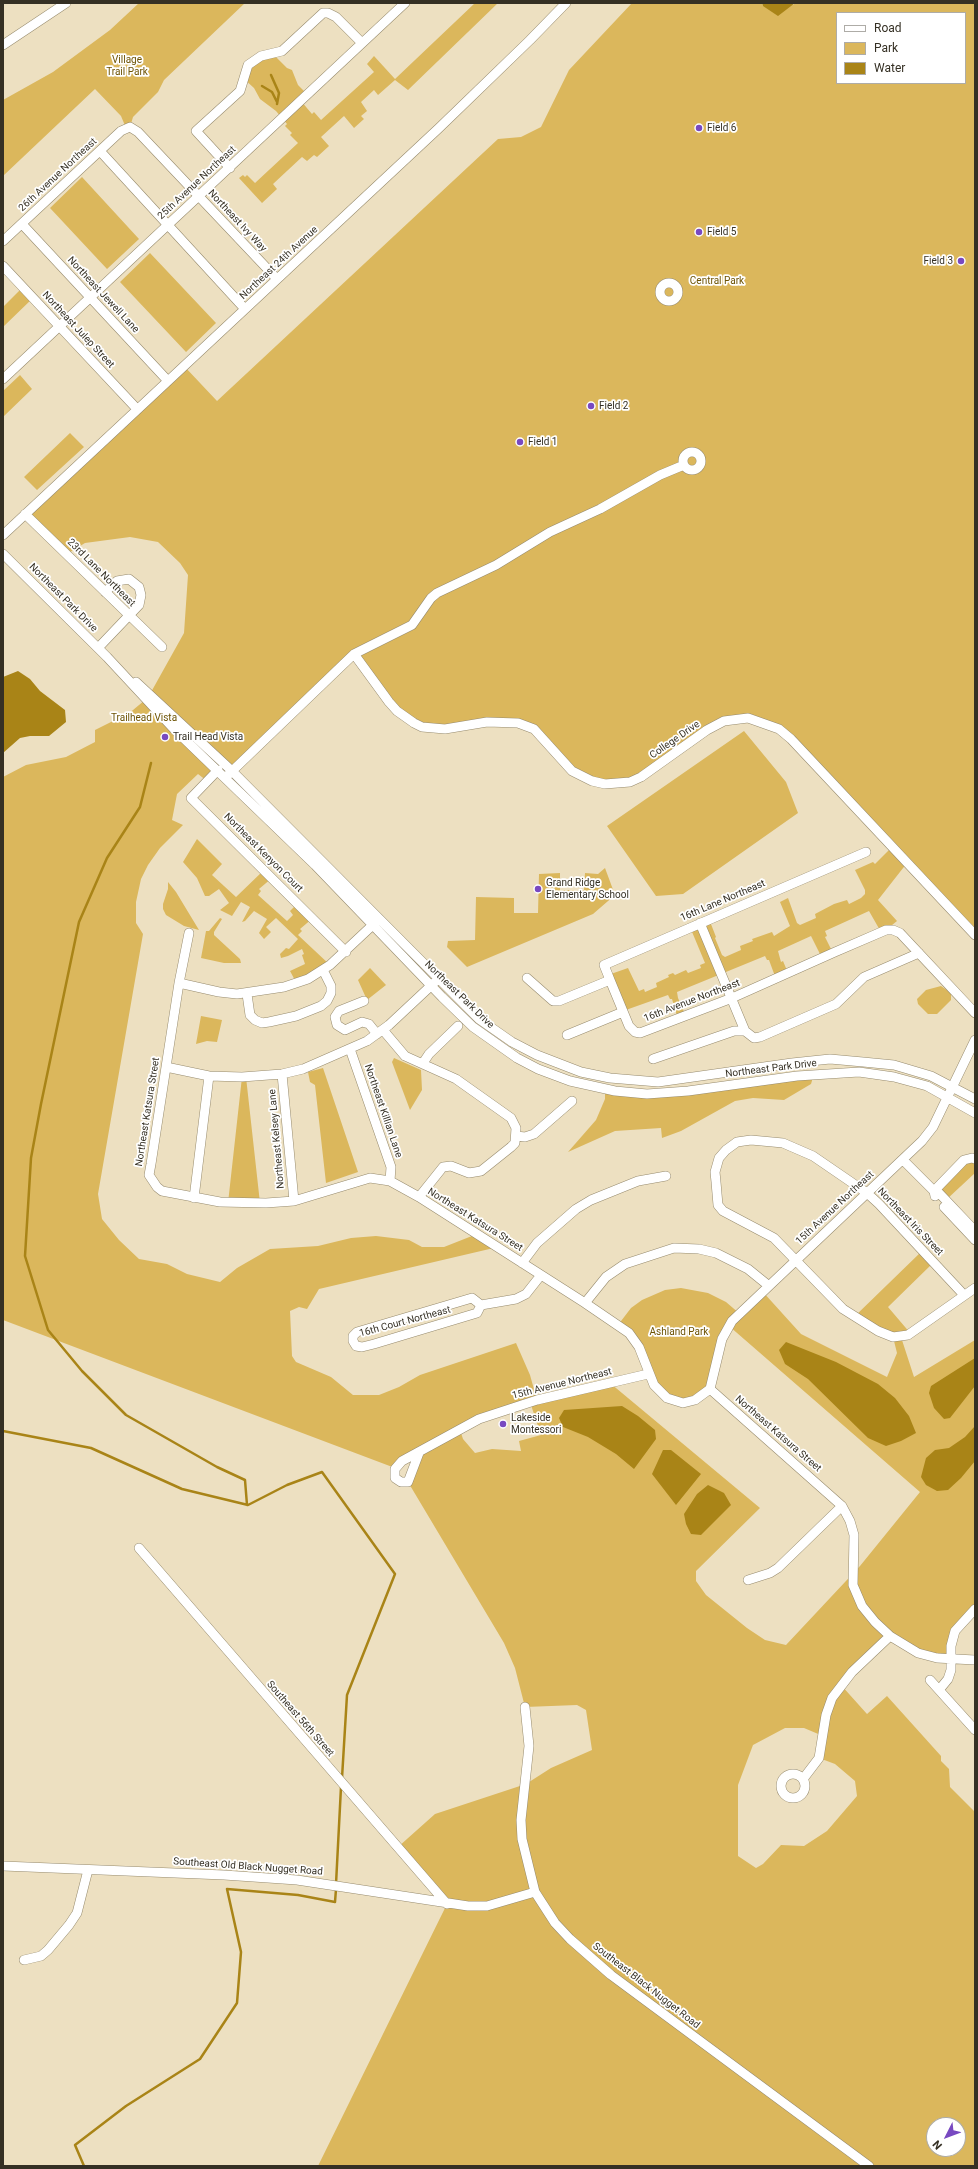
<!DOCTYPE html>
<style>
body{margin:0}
#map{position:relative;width:978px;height:2169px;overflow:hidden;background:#ede0c1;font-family:Roboto,sans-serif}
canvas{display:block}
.frame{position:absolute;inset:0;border:4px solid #353024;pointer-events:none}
.legend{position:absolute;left:836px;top:12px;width:130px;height:72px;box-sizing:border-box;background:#fff;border:1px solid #aeaca7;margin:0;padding:5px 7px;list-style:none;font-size:12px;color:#353024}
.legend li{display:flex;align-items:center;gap:8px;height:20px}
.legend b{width:20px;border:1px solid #aeaca7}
.north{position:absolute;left:926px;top:2117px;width:40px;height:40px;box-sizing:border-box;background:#fff;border:1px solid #aeaca7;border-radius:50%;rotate:228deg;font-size:11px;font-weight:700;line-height:16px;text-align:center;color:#353024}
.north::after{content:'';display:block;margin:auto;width:14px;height:18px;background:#7849c1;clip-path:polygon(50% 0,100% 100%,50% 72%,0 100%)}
</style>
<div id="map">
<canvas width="978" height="2169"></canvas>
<div class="frame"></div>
<ul class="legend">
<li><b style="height:5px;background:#fff"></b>Road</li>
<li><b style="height:11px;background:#dbb75c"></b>Park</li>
<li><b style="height:11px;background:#a98417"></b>Water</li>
</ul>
<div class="north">N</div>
</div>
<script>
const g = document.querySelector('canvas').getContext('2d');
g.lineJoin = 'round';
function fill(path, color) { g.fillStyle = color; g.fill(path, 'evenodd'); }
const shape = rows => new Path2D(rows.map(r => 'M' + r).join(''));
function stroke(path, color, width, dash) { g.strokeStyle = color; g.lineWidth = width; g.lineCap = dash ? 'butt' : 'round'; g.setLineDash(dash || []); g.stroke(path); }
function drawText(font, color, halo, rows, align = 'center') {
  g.font = font + ' Roboto,sans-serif'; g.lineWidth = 3.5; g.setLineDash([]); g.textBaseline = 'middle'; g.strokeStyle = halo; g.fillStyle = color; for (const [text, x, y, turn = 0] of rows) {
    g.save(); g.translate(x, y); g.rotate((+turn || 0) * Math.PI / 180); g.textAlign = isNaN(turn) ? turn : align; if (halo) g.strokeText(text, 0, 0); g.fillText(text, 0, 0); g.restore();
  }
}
fill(shape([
 [139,3,245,3,164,80,158,92,133,117,130,127,126,128,121,116,95,89,3,176,3,100,53,72,110,30],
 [475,3,498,3,408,90,395,80,378,95,374,90,361,102,367,111,361,116,364,119,354,128,344,116,321,137,329,146,317,157,314,155,307,161,302,157,273,184,277,189,262,203,239,178,243,175,245,177,247,175,255,183,298,143,290,135,292,133,285,126,287,124,276,111,260,99,254,88,243,78,245,70,272,53,287,68,292,70,298,85,307,94,301,101,312,114,314,112,321,120,374,72,367,64,374,56,395,79],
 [632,3,762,3,763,6,793,5,795,3,975,3,975,935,907,863,878,900,897,921,886,930,881,932,869,911,825,931,827,936,825,937,833,953,822,958,811,936,778,951,781,962,783,961,788,973,776,979,769,960,767,960,765,956,677,992,678,998,686,1016,678,1019,672,999,670,999,668,995,623,1011,608,975,628,968,639,991,644,989,645,992,657,987,656,983,669,977,668,975,673,973,675,975,686,970,688,973,701,968,700,965,705,963,690,927,709,919,716,937,715,938,722,955,725,957,741,950,740,946,753,941,752,939,772,932,774,936,790,926,780,902,788,898,797,923,800,925,816,918,815,914,834,904,847,900,849,904,861,898,865,894,865,890,855,870,873,862,875,864,892,847,791,739,766,723,724,721,641,777,620,783,582,777,534,729,519,723,436,729,404,716,354,655,232,771,150,694,184,633,188,575,180,563,158,542,130,537,85,543,67,554,25,514,184,366,217,401,498,139,521,137,541,127,569,70],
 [837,13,965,13,965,83,837,83],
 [82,177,139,239,107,269,50,208],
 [150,253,216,323,186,352,120,282],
 [23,287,33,298,3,327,3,307],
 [20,375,32,389,3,417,3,391],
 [70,433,84,447,37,490,24,477],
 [145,700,218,770,207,781,198,774,177,794,172,820,183,825,160,848,148,865,141,879,136,902,136,923,143,934,98,1194,102,1219,119,1240,139,1259,167,1264,187,1274,220,1282,237,1268,270,1249,318,1246,351,1238,376,1236,409,1240,422,1247,444,1247,477,1234,498,1247,319,1289,307,1309,299,1307,290,1311,292,1356,296,1362,331,1377,353,1395,379,1395,399,1387,420,1375,516,1343,530,1375,537,1400,610,1383,760,1508,696,1571,696,1581,706,1595,747,1628,765,1640,786,1645,860,1566,920,1492,729,1326,710,1389,683,1403,660,1392,641,1352,618,1325,631,1308,642,1300,665,1290,681,1288,708,1293,726,1302,740,1314,763,1292,801,1334,887,1377,897,1353,893,1337,853,1318,922,1251,933,1263,888,1307,911,1334,901,1337,914,1377,975,1340,975,1609,959,1624,952,1659,937,1658,890,1636,841,1685,867,1714,887,1696,941,1756,941,1761,949,1769,950,1787,975,1812,975,2166,318,2166,447,1904,398,1847,435,1814,526,1784,551,1768,592,1750,586,1710,577,1705,525,1707,515,1668,504,1643,408,1482,418,1454,395,1468,3,1320,3,777,26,765,66,757,95,742,95,730,113,721,121,720],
 [530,1402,541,1435,519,1441,521,1451,492,1449,475,1453,463,1439,460,1430],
 [785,1728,804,1728,823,1736,819,1758,835,1764,855,1781,857,1796,827,1831,804,1846,781,1845,763,1864,756,1868,738,1856,738,1785,753,1745],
 [934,2125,958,2125,958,2149,934,2149],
 [744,731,786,782,798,813,683,894,656,896,607,826],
 [197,839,222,864,212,875,236,897,264,870,272,878,259,889,261,891,258,895,287,921,293,915,290,911,298,903,313,918,300,929,302,931,298,935,330,965,297,984,290,971,305,964,302,955,304,954,302,949,288,956,281,958,280,954,286,948,289,949,298,939,276,918,266,927,271,932,264,939,259,933,267,919,254,911,245,921,242,922,250,907,241,902,232,916,220,910,229,903,219,889,209,896,205,896,197,878,183,862],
 [605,868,615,895,593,914,467,967,447,947,448,941,475,940,476,897,514,898,514,913,538,913,539,874,560,873,560,890,584,890,585,873,598,874],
 [168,882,176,892,199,930,184,926,166,915,163,909,163,904,168,889],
 [220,918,222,919,214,932,214,935,240,959,241,963,224,963,201,958,206,931,209,931],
 [370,968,386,985,367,1000,358,980],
 [941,986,951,993,951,1000,937,1014,928,1014,918,1004,917,999,926,990],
 [201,1016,222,1020,217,1042,207,1041,196,1044],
 [394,1058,421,1070,422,1090,410,1110,392,1062],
 [323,1068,358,1172,326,1183,315,1085,310,1082,308,1072],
 [814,1074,811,1084,784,1100,753,1098,735,1101,681,1131,662,1138,661,1128,615,1131,568,1152,596,1120,605,1099,605,1089,647,1094],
 [242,1077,246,1077,260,1203,228,1203],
 [975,1159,975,1173,946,1200,939,1193,959,1164]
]), '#dbb75c');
fill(shape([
 [762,3,795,3,778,16,763,6],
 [18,671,30,679,40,691,65,710,66,722,49,736,30,736,20,738,3,753,3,677],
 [786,1342,836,1362,878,1384,895,1398,909,1416,916,1433,901,1441,886,1446,868,1438,808,1379,785,1364,779,1350],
 [975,1358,975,1386,950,1418,944,1419,934,1408,929,1393,931,1386],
 [622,1406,638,1416,655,1430,656,1439,634,1469,616,1454,588,1437,563,1427,559,1418,564,1410],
 [975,1426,975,1461,961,1478,948,1490,937,1491,926,1485,921,1477,926,1458,935,1450,949,1448,965,1437],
 [663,1450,671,1450,701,1474,676,1505,652,1474],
 [708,1485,724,1493,731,1505,701,1535,691,1534,686,1524,684,1514,697,1494]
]), '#a98417');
stroke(shape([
 [271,75,279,93,277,104],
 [262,86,272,92,277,102],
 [151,763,140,807,107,858,79,922,41,1104,31,1158,25,1256,48,1330,82,1371,126,1415,217,1467,245,1480,247,1505],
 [3,1431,91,1448,182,1489,248,1505,287,1485,322,1472,395,1574,347,1695,342,1778],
 [336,1884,341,1787],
 [84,2166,75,2145,126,2106,200,2059,237,2003,241,1952,227,1889,298,1895,335,1902,336,1889]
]), '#a98417', 2.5);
const minor = shape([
 [3,45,66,3],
 [100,151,245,309],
 [230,168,196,131,240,91,248,65,261,56,282,51,323,13,328,13,336,17,362,43],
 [22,224,168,381],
 [3,241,121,131,130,127,138,132,277,279],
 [3,266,137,409],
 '660 292a9 9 0 1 1 18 0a9 9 0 1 1-18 0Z',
 [3,379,405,3],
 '683 461a9 9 0 1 1 18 0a9 9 0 1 1-18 0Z',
 [25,514,162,647],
 [3,535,439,128,530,40,566,3],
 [3,554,107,657,174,729,315,865,442,997,473,1027,517,1058,538,1069,570,1081,615,1091,647,1094,688,1091,797,1076,859,1072,894,1077,927,1086,975,1113],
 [98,648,139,605,141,595,139,587,129,579,117,581,105,592],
 [354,654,389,702,397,711,414,723,422,727,445,729,487,722,518,723,534,729,572,771,592,781,605,784,630,782,641,777,707,730,724,721,748,718,779,729,791,739,975,935],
 [136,682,232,771,479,1019,512,1042,537,1055,581,1072,610,1078,658,1082,792,1063,830,1059,863,1062,894,1065,931,1076,975,1099],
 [218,770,191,798,346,952],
 [228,775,354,654,412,625,431,598,437,593,496,565,550,532,600,509,660,475,684,465],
 [700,923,745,1031,754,1038,760,1037,836,1004,864,977,919,953],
 [189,933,179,983,151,1164,149,1175,157,1187,162,1191,220,1202,266,1203,294,1201,370,1178,390,1181,419,1197,585,1303,629,1333,639,1347,654,1385,667,1398,683,1403,695,1400,710,1389,842,1506,850,1521,854,1535,853,1585,862,1606,875,1622,890,1636,918,1653,937,1658,975,1660],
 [527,978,553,1001,559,1001,610,980,629,1026,635,1032,640,1033,732,998,835,952,886,930,893,930,900,933,975,1013],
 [610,980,604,965,866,852],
 [179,983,219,992,237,994,284,987,308,979,330,965,377,921],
 [247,994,250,1015,255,1020,262,1023,269,1022,296,1016,321,1006,327,1001,331,993,331,986,323,970],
 [364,1001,339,1011,335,1017,337,1025,345,1030,362,1022,369,1024,377,1034],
 [383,1030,405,1056,456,1079,511,1118,516,1128,515,1143,511,1147,481,1171,469,1173,451,1166,443,1167,419,1197],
 [567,1035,623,1012],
 [350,1049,391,1167,390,1181],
 [653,1059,734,1031,745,1031],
 [423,1063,429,1054,458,1026],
 [166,1067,209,1076,242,1077,282,1074,303,1069,367,1041,389,1025,435,982],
 [282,1074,294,1201],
 [516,1136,525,1137,534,1134,572,1101],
 [975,1159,972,1158,964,1160,934,1191,939,1193,975,1231],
 [903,1160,934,1191,935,1196],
 [194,1198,209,1076],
 [944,1207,975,1240],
 [522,1263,537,1243,576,1209,591,1200,638,1181,666,1176],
 [964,1295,879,1204,867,1193,813,1156,783,1143,751,1140,737,1142,726,1150,719,1158,715,1172,716,1182,718,1205,723,1211,774,1238,843,1309,878,1331,893,1337,908,1335,975,1288],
 [585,1303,606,1277,625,1264,674,1248,699,1249,716,1253,748,1269,769,1286],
 [481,1305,477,1313,374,1344,362,1347,356,1346,353,1341,353,1336,357,1332,472,1298,481,1305,516,1299,526,1294,541,1275],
 [710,1389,722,1339,732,1321,922,1141,933,1127,975,1040],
 [419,1453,408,1482,401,1482,395,1478,395,1469,402,1461,479,1419,537,1400,648,1374],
 [139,1548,447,1904],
 [748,1580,770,1573,778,1568,842,1506],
 [975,1609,955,1631,951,1646,951,1670,948,1679,939,1690,975,1730],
 [930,1680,939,1690],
 [525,1707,529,1746,521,1820,522,1839,535,1892,555,1923,570,1939,611,1975,869,2166],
 '781 1786a12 12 0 1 1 24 0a12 12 0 1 1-24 0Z',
 [803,1779,819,1758,826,1715,832,1698,852,1672,890,1636],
 [3,1866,224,1875,297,1880,468,1906,487,1906,535,1892],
 [24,1960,41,1956,48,1950,69,1925,77,1913,88,1870]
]);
stroke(minor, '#978b6e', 10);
stroke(minor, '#fff', 9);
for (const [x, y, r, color] of [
 [699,128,4,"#7849c1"],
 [699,232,4,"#7849c1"],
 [961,261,4,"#7849c1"],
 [591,406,4,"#7849c1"],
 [520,442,4,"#7849c1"],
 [165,737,4,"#7849c1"],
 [538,889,4,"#7849c1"],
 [503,1424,4,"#7849c1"]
]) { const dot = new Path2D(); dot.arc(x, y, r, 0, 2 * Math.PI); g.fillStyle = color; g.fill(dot); stroke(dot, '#fff', 1.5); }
drawText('10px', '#6d5304', '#fff', [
 ["Village",127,60],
 ["Trail Park",127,72],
 ["Central Park",717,281],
 ["Trailhead Vista",144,718],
 ["Ashland Park",679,1332]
]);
drawText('10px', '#353024', '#fff', [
 ["Field 6",707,128],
 ["Field 5",707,232],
 ["Field 3",953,261,"right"],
 ["Field 2",599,406],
 ["Field 1",528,442],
 ["Trail Head Vista",173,737],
 ["Grand Ridge",546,883],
 ["Elementary School",546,895],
 ["Lakeside",511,1418],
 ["Montessori",511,1430]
], 'left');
drawText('10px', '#353024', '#fff', [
 ["26th Avenue Northeast",58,175,-43],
 ["25th Avenue Northeast",197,183,-43],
 ["Northeast Ivy Way",237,221,47],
 ["Northeast 24th Avenue",279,263,-43],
 ["Northeast Jewell Lane",103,295,47],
 ["Northeast Julep Street",78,330,47],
 ["23rd Lane Northeast",101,573,45],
 ["Northeast Park Drive",63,598,45],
 ["College Drive",675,740,-35],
 ["Northeast Kenyon Court",263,853,45],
 ["16th Lane Northeast",723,901,-23],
 ["Northeast Park Drive",459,995,44],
 ["16th Avenue Northeast",692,1001,-21],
 ["Northeast Park Drive",771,1069,-7],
 ["Northeast Killian Lane",383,1111,71],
 ["Northeast Katsura Street",148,1112,-81],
 ["Northeast Kelsey Lane",277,1139,-95],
 ["15th Avenue Northeast",835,1208,-43],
 ["Northeast Katsura Street",475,1220,32],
 ["Northeast Iris Street",910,1222,46],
 ["16th Court Northeast",405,1322,-15],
 ["15th Avenue Northeast",562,1384,-14],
 ["Northeast Katsura Street",778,1434,41],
 ["Southeast 56th Street",300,1719,49],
 ["Southeast Old Black Nugget Road",248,1867,4],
 ["Southeast Black Nugget Road",646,1986,38]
]);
</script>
